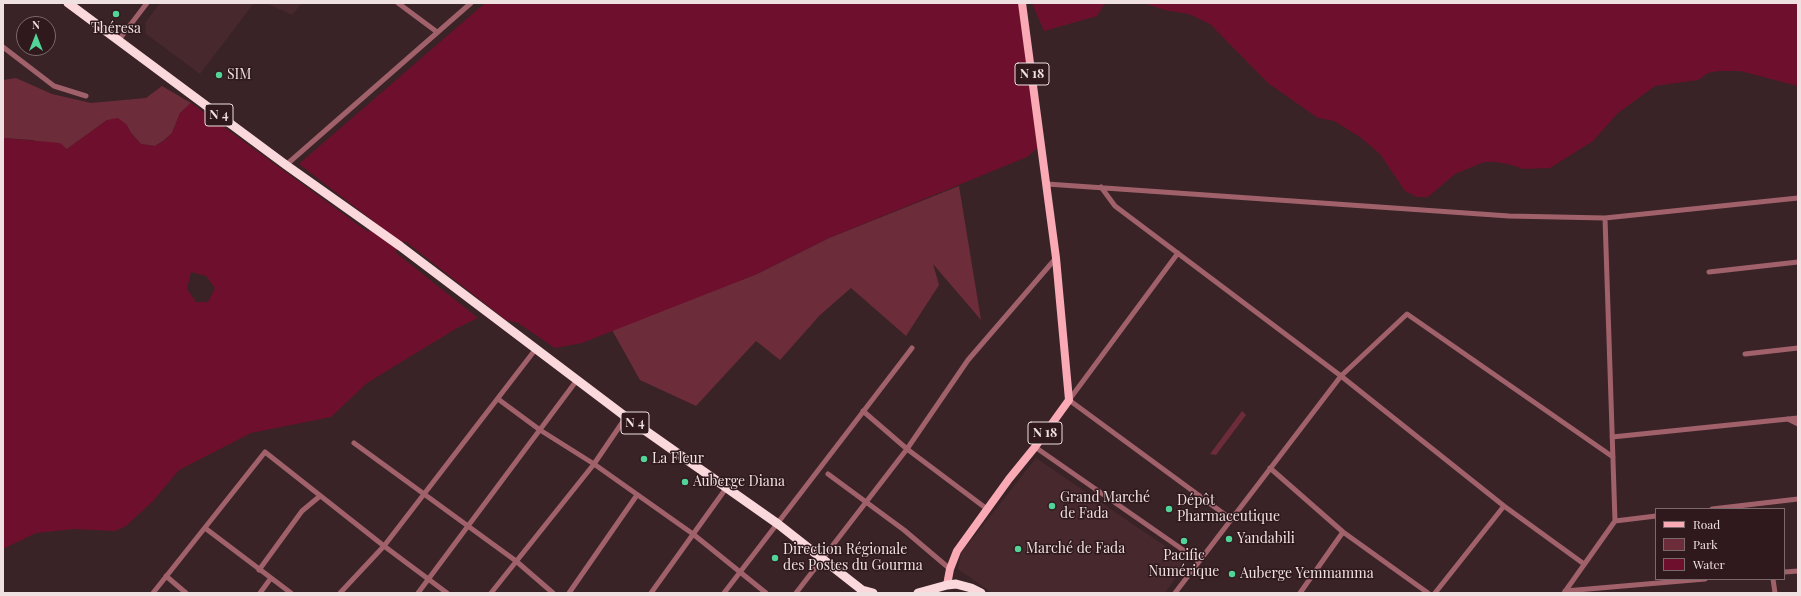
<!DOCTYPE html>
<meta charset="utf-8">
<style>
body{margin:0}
#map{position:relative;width:1801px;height:596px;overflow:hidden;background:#392326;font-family:"Playfair Display",serif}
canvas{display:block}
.frame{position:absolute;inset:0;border:4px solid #efe0e1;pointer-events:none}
.legend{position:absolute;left:1655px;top:508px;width:130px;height:72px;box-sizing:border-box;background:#2f191d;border:1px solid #7c696b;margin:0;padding:5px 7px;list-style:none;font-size:12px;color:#efe0e1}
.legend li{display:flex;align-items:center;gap:8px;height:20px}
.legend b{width:20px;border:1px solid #7c696b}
.north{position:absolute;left:16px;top:16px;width:40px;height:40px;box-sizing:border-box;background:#2f191d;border:1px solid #7c696b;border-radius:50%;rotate:0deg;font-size:11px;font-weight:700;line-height:16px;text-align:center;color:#efe0e1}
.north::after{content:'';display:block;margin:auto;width:14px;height:18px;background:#52d397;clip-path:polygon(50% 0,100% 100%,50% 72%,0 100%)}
</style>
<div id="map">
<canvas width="1801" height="596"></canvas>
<div class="frame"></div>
<ul class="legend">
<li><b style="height:5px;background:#faaab5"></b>Road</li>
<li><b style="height:11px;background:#6d2c39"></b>Park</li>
<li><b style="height:11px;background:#6e102d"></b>Water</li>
</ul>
<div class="north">N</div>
</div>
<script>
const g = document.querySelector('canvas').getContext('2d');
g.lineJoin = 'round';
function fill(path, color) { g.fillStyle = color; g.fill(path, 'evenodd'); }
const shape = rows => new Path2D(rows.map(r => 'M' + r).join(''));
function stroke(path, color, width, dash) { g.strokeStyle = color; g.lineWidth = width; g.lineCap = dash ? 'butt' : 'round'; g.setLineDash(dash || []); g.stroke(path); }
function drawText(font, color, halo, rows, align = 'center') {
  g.font = font + ' "Playfair Display",serif'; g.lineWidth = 3; g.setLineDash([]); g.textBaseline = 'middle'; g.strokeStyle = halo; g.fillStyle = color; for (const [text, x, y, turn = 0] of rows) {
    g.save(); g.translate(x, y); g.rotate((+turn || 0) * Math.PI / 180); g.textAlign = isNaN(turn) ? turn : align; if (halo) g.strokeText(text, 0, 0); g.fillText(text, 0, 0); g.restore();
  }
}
fill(shape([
 [160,3,254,3,200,74,146,34,145,23],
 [266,3,302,3,292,15],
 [1036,458,1187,561,1165,593,992,593,958,569,961,553]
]), '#46282d');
fill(shape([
 [16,78,52,94,91,103,146,98,162,86,191,103,180,113,172,133,163,141,155,146,141,144,131,133,126,124,107,120,67,149,32,140,3,138,3,80],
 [959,186,981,320,933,264,939,285,906,336,851,288,820,315,780,360,756,341,696,406,640,380,612,330,757,274,829,238],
 [1242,411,1246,415,1216,455,1210,454]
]), '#6d2c39');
fill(shape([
 [485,3,1022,3,1042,144,1027,157,829,238,757,274,582,343,555,348,518,323,506,320,405,241,395,252,478,318,457,328,367,383,331,417,251,433,179,470,153,501,126,526,115,531,74,529,36,533,3,549,3,138,60,143,67,149,107,120,118,118,126,124,131,133,141,144,155,146,164,141,172,133,180,113,191,103,368,232,376,223,299,164],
 [191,272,206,276,215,288,208,302,196,302,187,289],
 [1032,3,1108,3,1103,6,1097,16,1044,31],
 [1143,3,1798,3,1798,86,1740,71,1718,71,1708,73,1698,80,1655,86,1618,113,1593,141,1550,168,1523,169,1512,165,1496,162,1484,162,1455,174,1428,197,1417,197,1405,191,1380,154,1360,137,1334,121,1318,118,1268,83,1210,24,1189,14,1165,10]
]), '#6e102d');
stroke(shape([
 [398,3,437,32],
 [118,41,147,3],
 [3,47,54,86,86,96],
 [286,165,471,3],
 [1047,184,1509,216,1605,218,1798,198],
 [1101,187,1115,206,1341,376,1504,506,1584,564],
 [1178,253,1069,400,1231,519],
 [1709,272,1798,262],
 [1745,354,1798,348],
 [498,399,540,430,594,464,693,534,766,593],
 [863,411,907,449,987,509],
 [1788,419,1798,424],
 [1612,437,1798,418],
 [354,443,516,561,553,593],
 [1035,447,1199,561],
 [1270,468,1343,532,1428,593],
 [828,474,904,530,950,569],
 [1712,509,1798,499],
 [1615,521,1656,516],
 [205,528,291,593],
 [259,570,302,511,320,496],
 [1784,572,1798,571],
 [166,576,186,593],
 [1773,579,1775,593],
 [1565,591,1705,579],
 [153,593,265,452,384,546,447,593],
 [260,593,271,578],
 [340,593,384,546,535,350],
 [418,593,577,380],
 [491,593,594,464,626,417],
 [569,593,637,495],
 [651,593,727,487],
 [724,593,912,348],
 [796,593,907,449,968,360,1056,258],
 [1175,593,1341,376,1407,314,1613,457],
 [1300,593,1343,532],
 [1435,593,1504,506],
 [1564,593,1615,521,1605,218]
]), '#a1616b', 5);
stroke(shape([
 [947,585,950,569,957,551,1009,479,1035,447,1069,400,1056,258,1022,3]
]), '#faaab5', 8);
stroke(shape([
 [68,3,286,165,400,246,626,417,778,524,862,590,873,593],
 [918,593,947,585,956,584,971,588,981,593]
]), '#fad8dc', 9);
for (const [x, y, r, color] of [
 [116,14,4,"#52d397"],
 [219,75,4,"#52d397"],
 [644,459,4,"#52d397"],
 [685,482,4,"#52d397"],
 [1052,506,4,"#52d397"],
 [1169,509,4,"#52d397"],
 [1229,539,4,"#52d397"],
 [1184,541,4,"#52d397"],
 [1018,549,4,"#52d397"],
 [775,558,4,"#52d397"],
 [1232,574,4,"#52d397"]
]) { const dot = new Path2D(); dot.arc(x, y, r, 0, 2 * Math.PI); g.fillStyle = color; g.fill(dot); stroke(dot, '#2f191d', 1.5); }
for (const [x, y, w] of [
 [1032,74,34],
 [219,115,28],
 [635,423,28],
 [1045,433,34]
]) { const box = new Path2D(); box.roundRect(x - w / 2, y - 11, w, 22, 3); g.fillStyle = '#2f191d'; g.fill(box); stroke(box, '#efe0e1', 1); }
drawText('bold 13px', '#efe0e1', null, [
 ["N 18",1032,74],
 ["N 4",219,115],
 ["N 4",635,423],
 ["N 18",1045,433]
]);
drawText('14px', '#efe0e1', '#2f191d', [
 ["Théresa",116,29,"center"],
 ["SIM",227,75],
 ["La Fleur",652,459],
 ["Auberge Diana",693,482],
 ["Grand Marché",1060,498],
 ["de Fada",1060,514],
 ["Dépôt",1177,501],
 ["Pharmaceutique",1177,517],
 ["Yandabili",1237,539],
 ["Marché de Fada",1026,549],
 ["Direction Régionale",783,550],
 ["des Postes du Gourma",783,566],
 ["Pacific",1184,556,"center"],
 ["Numérique",1184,572,"center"],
 ["Auberge Yemmamma",1240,574]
], 'left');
</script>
